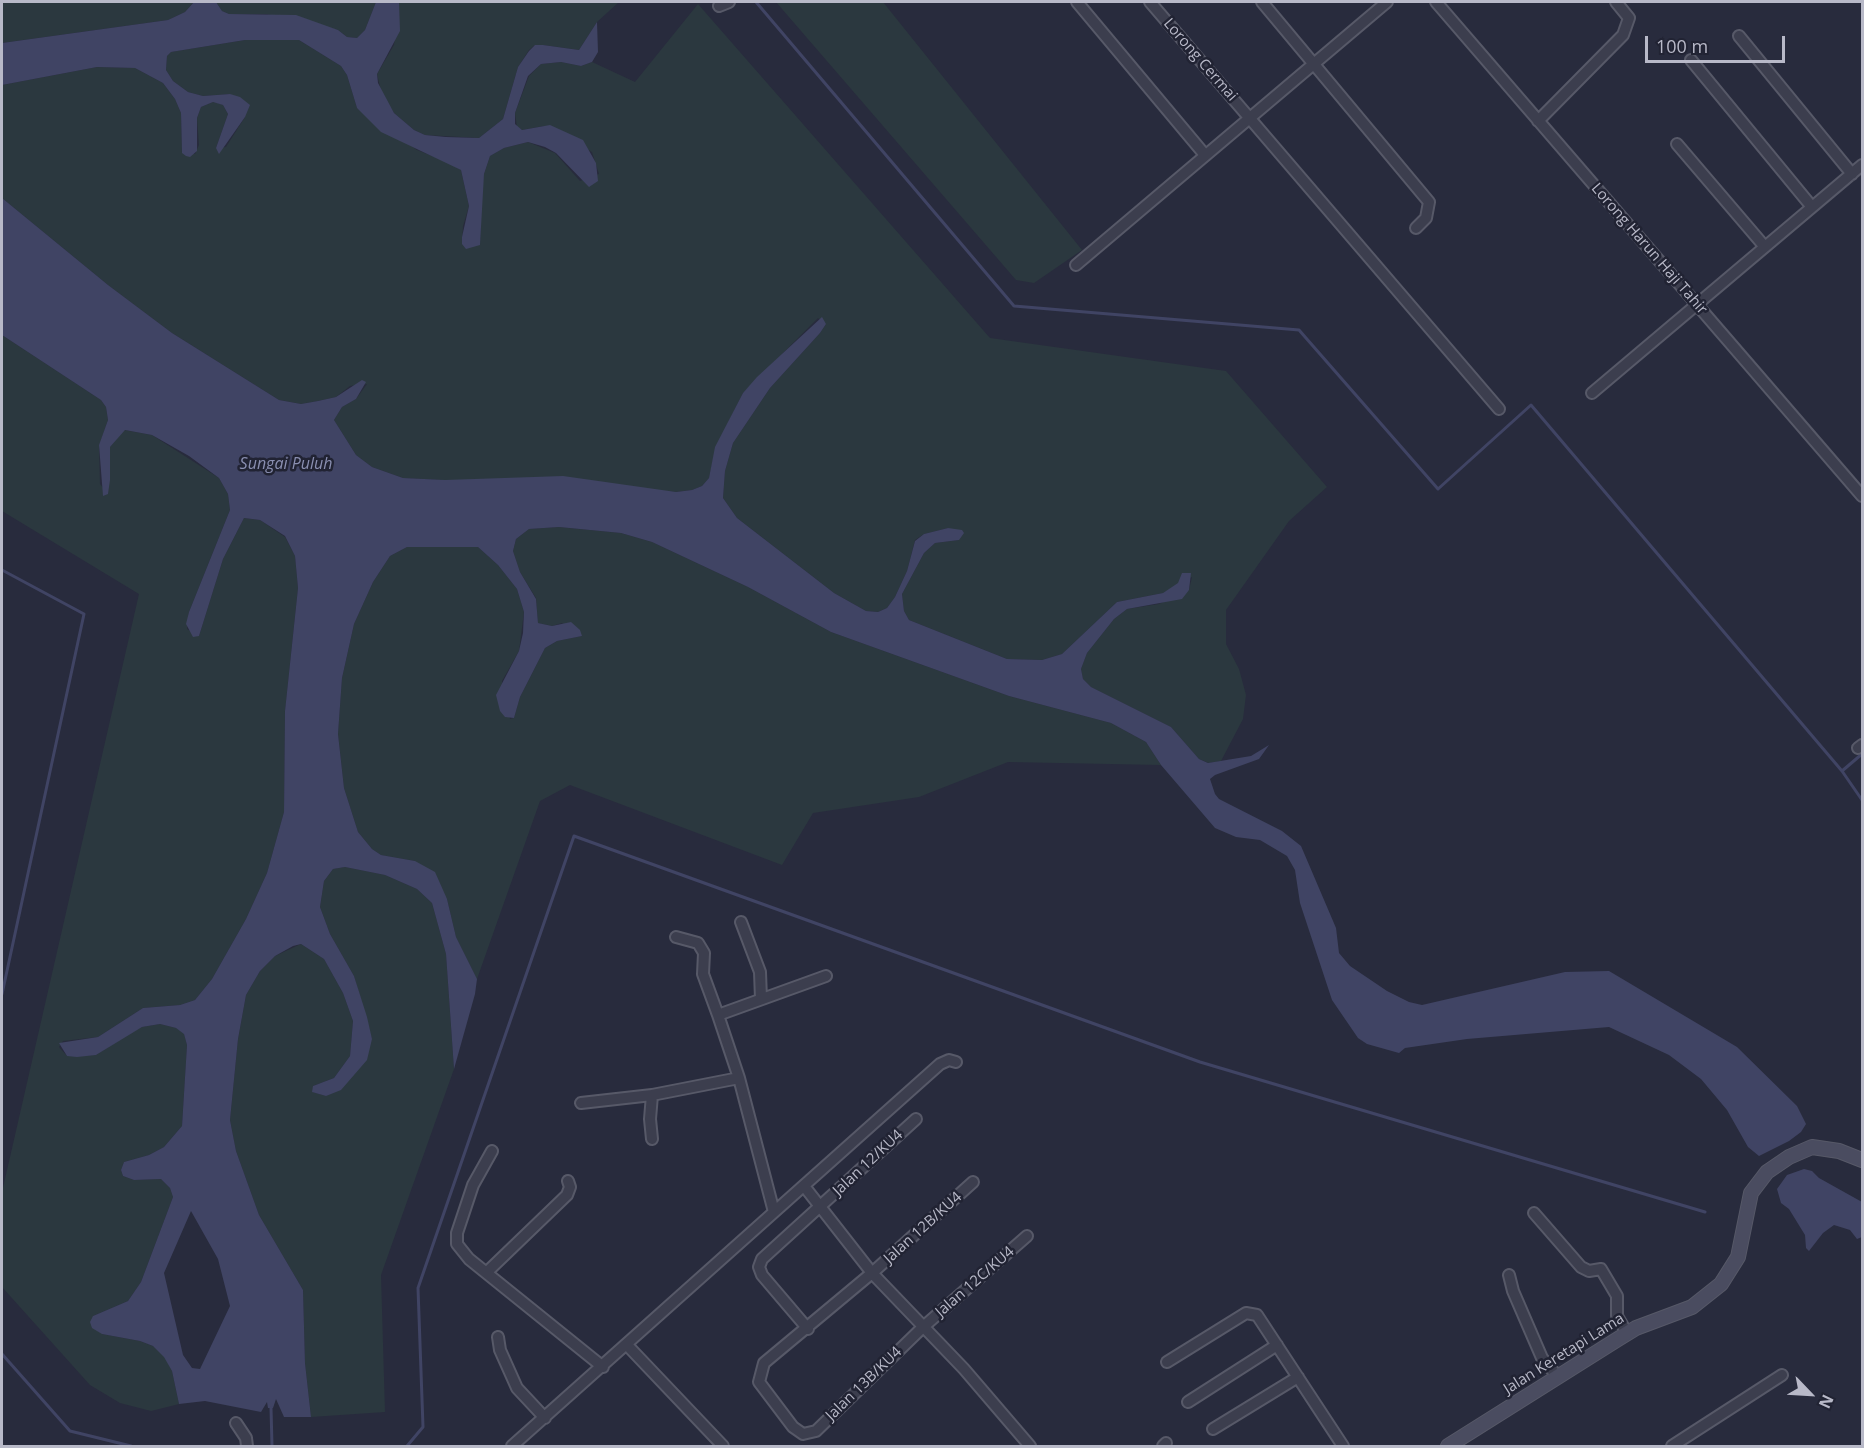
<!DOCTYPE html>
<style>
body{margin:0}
#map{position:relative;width:1864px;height:1448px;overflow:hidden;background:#282b3d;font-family:"Open Sans",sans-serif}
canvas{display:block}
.frame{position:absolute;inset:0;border:3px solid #b8b9c8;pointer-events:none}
.north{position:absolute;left:1780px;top:1364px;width:60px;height:60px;-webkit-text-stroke:4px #212333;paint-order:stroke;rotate:115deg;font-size:16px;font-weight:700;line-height:24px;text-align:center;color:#b8b9c8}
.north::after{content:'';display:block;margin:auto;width:21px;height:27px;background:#b8b9c8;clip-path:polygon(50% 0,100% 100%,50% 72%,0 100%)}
.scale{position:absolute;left:1645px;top:36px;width:140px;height:27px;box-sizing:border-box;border:3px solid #b8b9c8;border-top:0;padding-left:8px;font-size:18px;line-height:21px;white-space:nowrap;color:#b8b9c8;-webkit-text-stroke:4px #212333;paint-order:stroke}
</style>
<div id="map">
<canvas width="1864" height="1448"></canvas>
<div class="frame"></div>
<div class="north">N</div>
<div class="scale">100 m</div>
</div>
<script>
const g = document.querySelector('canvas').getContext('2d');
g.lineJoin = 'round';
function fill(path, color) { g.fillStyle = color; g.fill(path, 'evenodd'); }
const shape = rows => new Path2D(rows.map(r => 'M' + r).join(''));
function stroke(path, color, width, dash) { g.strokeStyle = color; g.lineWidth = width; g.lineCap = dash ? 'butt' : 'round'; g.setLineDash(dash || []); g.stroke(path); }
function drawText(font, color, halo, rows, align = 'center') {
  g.font = font + ' "Open Sans",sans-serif'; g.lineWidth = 5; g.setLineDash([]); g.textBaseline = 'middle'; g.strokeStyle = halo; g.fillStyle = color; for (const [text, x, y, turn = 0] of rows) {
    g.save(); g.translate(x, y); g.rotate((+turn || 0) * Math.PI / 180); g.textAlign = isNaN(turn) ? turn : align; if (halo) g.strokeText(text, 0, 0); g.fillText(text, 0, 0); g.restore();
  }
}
fill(shape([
 [2,2,194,2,185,12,168,20,2,43],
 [216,2,376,2,365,30,357,38,347,37,338,30,266,14,229,14,222,11],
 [399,2,619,2,597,22,579,50,543,45,535,45,529,50,518,67,503,119,479,138,425,135,414,130,394,113,382,95,377,74,394,45],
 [776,2,883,2,1082,250,1034,283,1016,280],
 [698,4,990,338,1226,371,1327,487,1289,521,1226,610,1226,644,1239,669,1246,695,1243,719,1221,761,1209,763,1199,759,1171,727,1091,687,1083,679,1081,669,1087,653,1114,619,1127,609,1159,604,1189,590,1192,577,1163,593,1117,602,1062,654,1042,660,1007,659,909,620,904,611,902,594,924,553,935,543,959,540,948,528,924,534,915,540,907,571,895,597,887,608,878,612,866,611,834,593,737,518,723,498,725,471,733,443,770,388,820,333,826,324,818,318,743,393,716,447,709,478,702,486,692,490,676,492,403,478,372,467,356,455,334,420,342,407,356,399,367,384,350,386,336,397,318,401,301,404,279,400,172,333,108,285,2,198,2,85,97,67,135,68,163,83,175,99,181,113,182,152,195,154,199,145,197,118,201,107,213,102,218,103,223,105,228,114,216,148,226,147,245,117,230,94,203,96,188,92,173,81,166,70,167,56,171,52,245,40,299,40,341,66,347,75,357,108,417,150,448,162,461,170,469,206,463,226,462,244,480,245,481,195,484,174,490,156,504,148,528,142,555,153,580,181,599,174,592,152,544,126,522,130,517,127,515,113,529,76,541,64,561,62,581,66,592,62,635,82],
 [2,335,101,400,106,407,108,420,99,446,100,484,108,494,110,447,124,430,152,435,219,478,228,494,230,510,189,612,187,629,199,636,223,559,244,518,260,520,285,537,295,556,298,588,285,711,284,812,267,873,246,919,212,979,195,1000,180,1005,143,1008,98,1037,63,1041,59,1047,67,1056,96,1055,128,1034,142,1027,160,1024,176,1028,184,1033,187,1045,182,1126,164,1147,149,1155,124,1162,121,1170,123,1176,134,1180,161,1179,170,1188,173,1197,141,1282,128,1301,93,1316,102,1334,140,1341,153,1346,165,1357,172,1371,179,1404,151,1411,120,1403,90,1385,2,1287,2,1192,139,594,2,511],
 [559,527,621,533,652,542,748,587,831,632,1009,696,1111,723,1146,742,1161,765,1008,762,919,797,813,813,782,865,570,785,540,801,477,979,456,937,447,899,415,861,381,855,372,849,358,832,344,788,338,734,342,678,354,624,373,582,390,556,407,547,478,547,498,565,517,589,524,612,519,651,502,681,510,719,514,718,520,697,545,648,557,641,582,636,562,623,552,626,538,623,536,598,520,572,513,551,516,539,529,529],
 [345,867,385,875,417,889,432,903,446,954,454,1069,381,1275,385,1412,311,1417,305,1363,303,1290,259,1215,236,1151,230,1120,238,1039,246,995,260,971,275,956,301,944,324,959,343,993,353,1021,350,1056,334,1078,313,1086,313,1092,326,1096,372,1039,354,976,330,934,320,907,324,881,333,869]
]), '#2b383f');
fill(shape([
 [194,2,216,2,222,11,229,14,296,15,338,30,347,37,357,38,365,30,376,2,399,2,400,31,377,74,378,83,394,113,414,130,425,135,446,137,479,138,503,119,518,67,529,51,535,45,543,45,579,50,597,22,598,52,592,62,581,66,561,62,541,64,528,76,515,113,515,124,522,130,550,125,583,140,596,163,598,181,589,187,556,153,545,147,528,142,504,148,490,156,484,174,480,245,466,249,462,244,462,237,469,206,461,170,381,132,357,108,347,75,341,66,299,40,245,40,171,52,167,56,166,70,173,81,188,92,203,96,230,94,240,97,250,105,245,117,219,154,216,148,228,114,223,105,213,102,201,107,197,118,197,151,190,157,186,156,182,153,181,113,175,99,163,83,135,68,97,67,2,85,2,43,168,20,185,12],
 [2,198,108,285,172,333,279,400,301,404,318,401,336,397,362,380,366,382,356,399,342,407,334,420,356,455,372,467,403,478,445,480,563,476,676,492,692,490,702,486,709,478,715,447,743,393,757,377,822,317,826,324,820,333,770,388,733,443,725,471,723,498,737,518,834,593,866,611,878,612,887,608,895,597,907,571,915,541,924,534,948,528,962,530,964,533,959,540,935,543,924,553,902,594,904,611,909,620,1007,659,1042,660,1062,654,1117,602,1163,593,1178,583,1182,573,1191,573,1189,590,1182,599,1127,609,1114,619,1087,653,1081,669,1083,679,1091,687,1171,727,1199,759,1208,763,1251,756,1269,745,1259,759,1215,775,1210,779,1215,794,1219,799,1282,831,1301,846,1336,928,1339,953,1350,966,1387,991,1409,1002,1422,1005,1565,972,1609,971,1737,1047,1797,1106,1806,1124,1801,1132,1789,1141,1759,1156,1748,1147,1727,1110,1701,1079,1669,1055,1609,1027,1467,1039,1405,1048,1399,1053,1367,1044,1358,1038,1332,1000,1300,903,1295,870,1287,856,1260,840,1236,837,1215,828,1161,765,1146,742,1111,723,1009,696,831,632,748,587,652,542,621,533,559,527,529,529,516,539,513,551,520,572,536,599,538,623,552,626,571,622,580,630,582,636,557,641,545,648,520,697,514,718,505,717,500,711,496,695,519,651,523,633,524,612,517,589,498,565,478,547,407,547,390,556,373,582,354,624,342,678,338,734,344,788,358,832,372,849,381,855,415,861,435,872,447,899,456,937,477,979,475,994,454,1069,446,954,432,903,417,889,385,875,345,867,333,869,324,881,320,907,330,934,354,976,367,1017,372,1039,367,1060,341,1090,326,1096,312,1092,313,1086,334,1078,350,1056,353,1021,343,993,324,959,301,944,293,946,275,956,260,971,246,995,238,1039,230,1120,236,1151,259,1215,303,1290,305,1363,311,1417,284,1417,276,1399,273,1408,268,1408,267,1402,261,1412,205,1401,179,1404,172,1371,164,1357,153,1346,140,1341,102,1334,92,1328,90,1322,93,1316,128,1301,141,1282,173,1197,170,1188,161,1179,134,1180,123,1176,121,1170,124,1162,149,1155,164,1147,182,1126,187,1045,184,1034,176,1028,160,1024,142,1027,96,1055,77,1057,67,1056,59,1043,98,1037,143,1008,180,1005,195,1000,212,979,246,919,267,873,284,812,285,711,298,588,295,556,285,536,260,520,244,518,223,559,199,636,193,637,186,624,189,612,230,510,228,494,219,478,189,456,152,435,125,430,110,447,110,480,108,494,103,496,99,445,108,420,106,407,101,400,2,335],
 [191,1211,218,1259,230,1306,200,1369,192,1368,183,1355,164,1273],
 [1804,1169,1812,1171,1819,1178,1862,1202,1862,1237,1857,1239,1850,1230,1834,1225,1823,1233,1809,1251,1806,1248,1805,1235,1789,1209,1781,1203,1777,1189,1787,1175]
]), '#404464');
stroke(shape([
 [756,2,1014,306,1299,330,1438,489,1531,405,1842,771,1862,800],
 [2,570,84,614,2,994],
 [1842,771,1862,754],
 [2,1354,70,1431,131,1446],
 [271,1408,272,1446],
 [407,1446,423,1427,418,1288,574,836,1200,1062,1705,1212]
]), '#404464', 3);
const street = shape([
 [1077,2,1205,155],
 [1150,2,1499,409],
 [1262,2,1429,202,1426,218,1416,228],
 [1436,2,1862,496],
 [719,6,729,2],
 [1739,36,1852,174],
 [1691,60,1812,207],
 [1538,121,1623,35,1629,18,1616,2],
 [1677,144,1765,247],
 [1076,265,1387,2],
 [1592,393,1862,165],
 [1858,748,1862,745],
 [741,922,760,972,761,999],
 [676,937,698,943,704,953,703,974,718,1015],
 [581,1103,652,1095],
 [652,1139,650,1119,652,1095,739,1078],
 [492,1151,473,1185,457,1233,457,1244,469,1259,603,1367],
 [973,1182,872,1273,764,1363,759,1382,793,1427,803,1434,816,1431,922,1328,1027,1236],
 [804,1186,872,1273,964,1369,1030,1446],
 [774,1212,739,1078,718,1015,826,976],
 [1534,1213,1581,1267,1589,1271,1601,1269,1617,1296,1617,1316,1627,1333],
 [487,1272,567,1195,570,1187,568,1181],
 [1509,1275,1513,1291,1542,1358,1558,1377],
 [808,1329,762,1275,759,1267,762,1259,916,1119],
 [498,1337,500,1350,517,1388,545,1418],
 [627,1345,723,1446],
 [1167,1362,1246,1313,1257,1315,1343,1446],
 [1188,1402,1277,1345],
 [236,1423,246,1438,247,1446],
 [1213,1429,1298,1377],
 [512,1446,940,1064,949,1060,956,1062],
 [1163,1446,1166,1443],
 [1672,1446,1782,1375]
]);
const secondary = shape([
 [1448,1446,1618,1339,1636,1328,1692,1307,1721,1284,1738,1257,1751,1193,1767,1172,1789,1157,1812,1147,1839,1151,1862,1160]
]);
stroke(street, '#575968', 14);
stroke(secondary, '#575968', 16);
stroke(street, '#3c3e4e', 10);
stroke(secondary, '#4a4c60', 14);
drawText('15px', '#b8b9c8', '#212333', [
 ["Lorong Cermai",1200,60,49],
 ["Lorong Harun Haji Tahir",1649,249,49],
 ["Jalan 12/KU4",868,1163,-43],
 ["Jalan 12B/KU4",923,1228,-42],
 ["Jalan 12C/KU4",975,1282,-41],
 ["Jalan Keretapi Lama",1564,1354,-32],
 ["Jalan 13B/KU4",864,1384,-44]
]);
drawText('italic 16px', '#8a8fb1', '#212333', [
 ["Sungai Puluh",286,464]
]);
</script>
